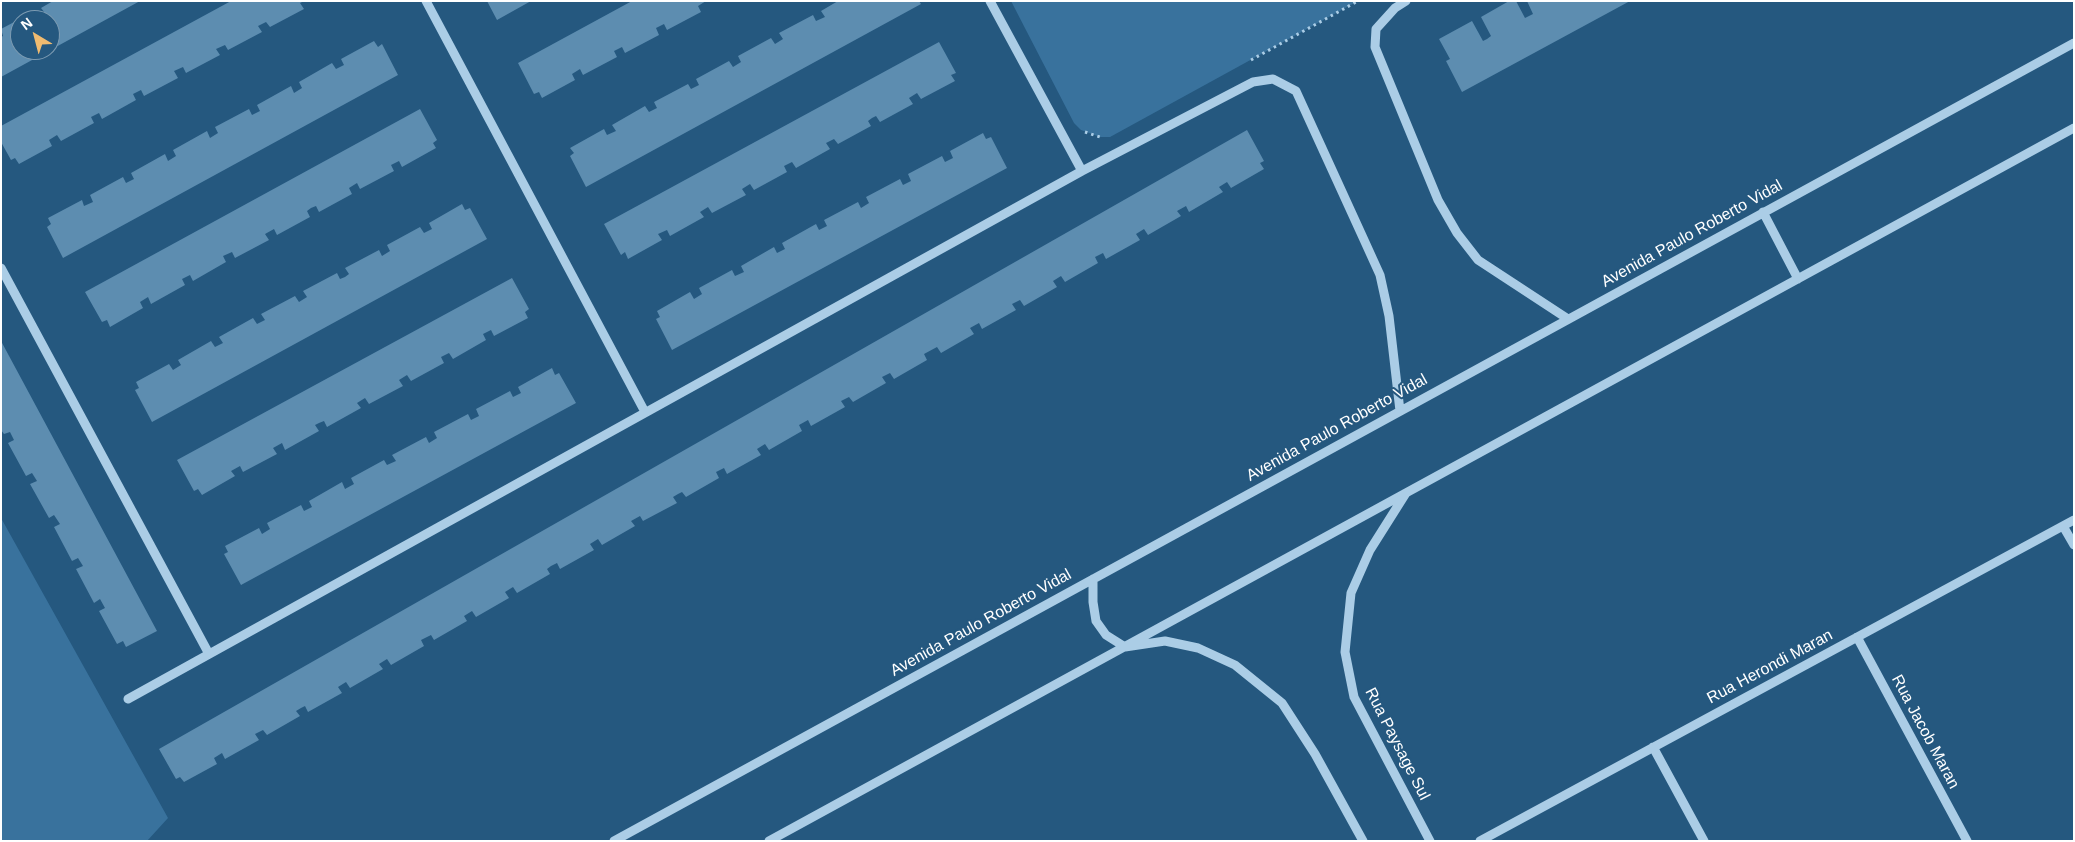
<!DOCTYPE html>
<style>
body{margin:0}
#map{position:relative;width:2075px;height:842px;overflow:hidden;background:#25587f;font-family:Arial,sans-serif}
canvas{display:block}
.frame{position:absolute;inset:0;border:2px solid #fff;pointer-events:none}
.north{position:absolute;left:10px;top:10px;width:50px;height:50px;box-sizing:border-box;background:#25587f;border:1px solid #7c9bb2;border-radius:50%;rotate:323deg;font-size:14px;font-weight:700;line-height:20px;text-align:center;color:#fff}
.north::after{content:'';display:block;margin:auto;width:18px;height:22px;background:#f0bb70;clip-path:polygon(50% 0,100% 100%,50% 72%,0 100%)}
</style>
<div id="map">
<canvas width="2075" height="842"></canvas>
<div class="frame"></div>
<div class="north">N</div>
</div>
<script>
const g = document.querySelector('canvas').getContext('2d');
g.lineJoin = 'round';
function fill(path, color) { g.fillStyle = color; g.fill(path, 'evenodd'); }
const shape = rows => new Path2D(rows.map(r => 'M' + r).join(''));
function stroke(path, color, width, dash) { g.strokeStyle = color; g.lineWidth = width; g.lineCap = dash ? 'butt' : 'round'; g.setLineDash(dash || []); g.stroke(path); }
function drawText(font, color, halo, rows, align = 'center') {
  g.font = font + ' Arial,sans-serif'; g.lineWidth = 4; g.setLineDash([]); g.textBaseline = 'middle'; g.strokeStyle = halo; g.fillStyle = color; for (const [text, x, y, turn = 0] of rows) {
    g.save(); g.translate(x, y); g.rotate((+turn || 0) * Math.PI / 180); g.textAlign = isNaN(turn) ? turn : align; if (halo) g.strokeText(text, 0, 0); g.fillText(text, 0, 0); g.restore();
  }
}
fill(shape([
 [1011,1,1358,1,1110,137,1100,137,1081,130,1074,123],
 [1,518,168,818,147,841,1,841]
]), '#39729d');
fill(shape([
 [53,1,140,1,1,77,1,37,3,36,1,29,33,12,37,18,41,16,45,13,41,8],
 [20,20,50,20,50,50,20,50],
 [231,1,304,1,300,3,304,9,270,27,266,22,258,26,262,32,228,50,225,45,216,49,220,55,186,73,183,67,174,71,178,78,144,96,141,90,133,94,136,100,102,119,99,113,91,117,94,123,61,141,57,135,49,140,52,146,19,164,15,158,11,160,1,142,1,126],
 [487,1,531,1,497,20],
 [632,1,706,1,698,6,701,12,667,30,664,24,656,28,659,35,625,53,622,47,614,51,617,57,583,75,580,69,572,74,575,80,542,98,539,92,534,94,518,63],
 [838,1,919,1,921,4,586,187,570,156,574,153,570,148,604,129,607,135,616,131,612,125,645,106,649,112,657,108,654,102,688,84,691,89,699,85,696,79,729,61,733,67,741,62,738,56,771,38,775,44,783,39,779,33,813,15,816,21,825,17,821,11],
 [1509,1,1516,1,1525,18,1533,14,1527,1,1630,1,1462,92,1446,61,1450,59,1439,39,1472,21,1483,41,1487,39,1491,36,1481,17],
 [374,41,378,47,382,44,398,75,63,258,47,227,51,224,48,218,82,200,84,206,93,202,90,195,123,177,126,183,134,179,131,173,165,154,168,161,176,156,173,150,207,131,210,138,218,133,215,127,249,109,252,115,260,111,257,105,291,86,294,93,302,88,299,82,332,63,336,69,344,65,341,59],
 [939,42,956,73,951,75,955,81,921,99,917,93,909,98,913,104,880,122,876,116,872,118,868,121,871,126,838,144,834,139,826,143,830,149,796,168,792,162,784,166,787,172,754,190,750,184,742,189,746,195,712,213,708,207,700,212,704,217,670,236,667,230,658,234,662,240,628,259,625,252,621,255,604,224],
 [420,109,437,140,433,143,436,148,402,167,399,161,391,165,394,171,360,189,357,183,349,188,352,194,319,212,316,206,311,208,307,211,310,217,277,235,274,229,265,234,269,240,235,258,232,252,223,256,226,262,193,281,190,275,182,279,185,285,151,304,148,297,140,302,143,308,110,327,107,320,102,322,85,292],
 [1247,130,1264,161,1260,163,1264,169,1231,188,1227,182,1219,187,1223,192,1189,212,1186,206,1177,211,1181,216,1148,235,1144,229,1136,234,1140,240,1106,259,1103,253,1095,257,1098,263,1065,282,1061,276,1053,281,1057,287,1024,306,1020,300,1012,304,1016,310,982,329,979,323,970,328,974,334,941,353,937,347,924,354,927,360,894,379,890,373,882,377,886,383,853,402,849,397,841,401,845,407,811,426,808,420,799,425,802,431,769,450,765,444,757,449,761,455,727,474,724,468,716,472,719,478,686,497,682,492,678,494,673,497,677,503,643,521,640,516,631,521,635,526,602,545,598,539,590,544,594,550,560,569,557,563,551,566,547,569,550,574,517,593,513,587,505,592,509,598,476,617,472,611,464,616,467,621,434,640,431,635,421,640,424,646,391,665,387,659,379,664,383,669,350,688,346,682,338,687,342,693,308,712,305,706,301,708,296,711,300,716,267,735,263,730,255,734,259,740,225,759,222,753,214,758,217,764,184,782,180,777,176,779,159,749],
 [983,133,986,139,991,137,1007,168,672,350,656,319,660,317,657,311,690,292,694,299,702,294,699,288,732,270,735,276,744,272,741,266,774,247,777,253,785,249,782,243,816,224,819,230,827,226,824,220,858,202,861,208,869,203,866,197,900,179,903,185,911,181,908,174,942,156,945,162,953,158,950,151],
 [462,204,465,210,470,208,487,239,152,422,135,390,139,388,136,382,169,364,173,370,181,365,178,360,211,341,215,347,223,343,219,337,253,318,257,324,265,320,261,314,295,296,299,302,307,297,303,291,337,273,340,279,345,277,349,274,345,268,379,250,382,256,390,251,387,245,420,227,424,233,432,229,429,223],
 [512,278,529,309,525,312,528,318,494,336,491,330,483,334,486,340,453,359,449,353,441,357,444,363,411,381,407,375,399,380,403,386,369,404,365,398,357,403,361,408,327,427,324,421,319,423,315,425,319,431,285,450,282,443,273,448,277,454,243,472,240,466,231,471,235,476,202,495,198,489,194,491,177,460],
 [1,341,157,631,126,647,123,641,117,644,99,611,105,608,100,599,94,603,76,569,83,566,78,558,72,561,54,527,60,524,54,515,49,518,30,484,37,481,32,473,26,476,8,443,14,440,10,432,4,434,1,430],
 [552,368,555,375,559,373,576,403,241,585,224,554,228,552,225,546,259,528,262,534,270,529,267,523,301,505,304,511,312,507,309,501,342,482,345,489,354,484,351,478,384,460,387,465,396,461,392,455,426,437,429,443,437,438,434,432,468,414,471,420,479,416,476,409,510,391,513,397,521,393,518,387]
]), '#5d8db0');
stroke(shape([
 [1251,60,1358,1],
 [1085,132,1100,137]
]), '#abcde6', 3, [2.5, 4]);
stroke(shape([
 [426,1,645,412],
 [990,1,1082,171],
 [1406,1,1395,8,1376,29,1375,47,1438,200,1457,233,1478,260,1568,319],
 [1763,212,1798,279],
 [1,268,209,654],
 [1406,493,1370,550,1351,593,1345,652,1354,697,1430,841],
 [2063,526,2074,545],
 [1093,579,1093,602,1096,621,1106,635,1125,647,1165,641,1198,648,1235,665,1282,703,1315,754,1363,841],
 [1857,637,1967,841],
 [128,699,1082,171,1253,82,1273,79,1296,91,1365,242,1380,275,1389,316,1400,411],
 [1653,747,1704,841],
 [614,841,2074,43],
 [769,841,2074,128],
 [1480,841,2074,520]
]), '#abcde6', 9);
drawText('16px', '#fff', '#25587f', [
 ["Avenida Paulo Roberto Vidal",1692,234,-29],
 ["Avenida Paulo Roberto Vidal",1337,428,-29],
 ["Avenida Paulo Roberto Vidal",981,623,-29],
 ["Rua Herondi Maran",1770,667,-28],
 ["Rua Jacob Maran",1925,732,62],
 ["Rua Paysage Sul",1397,744,63]
]);
</script>
